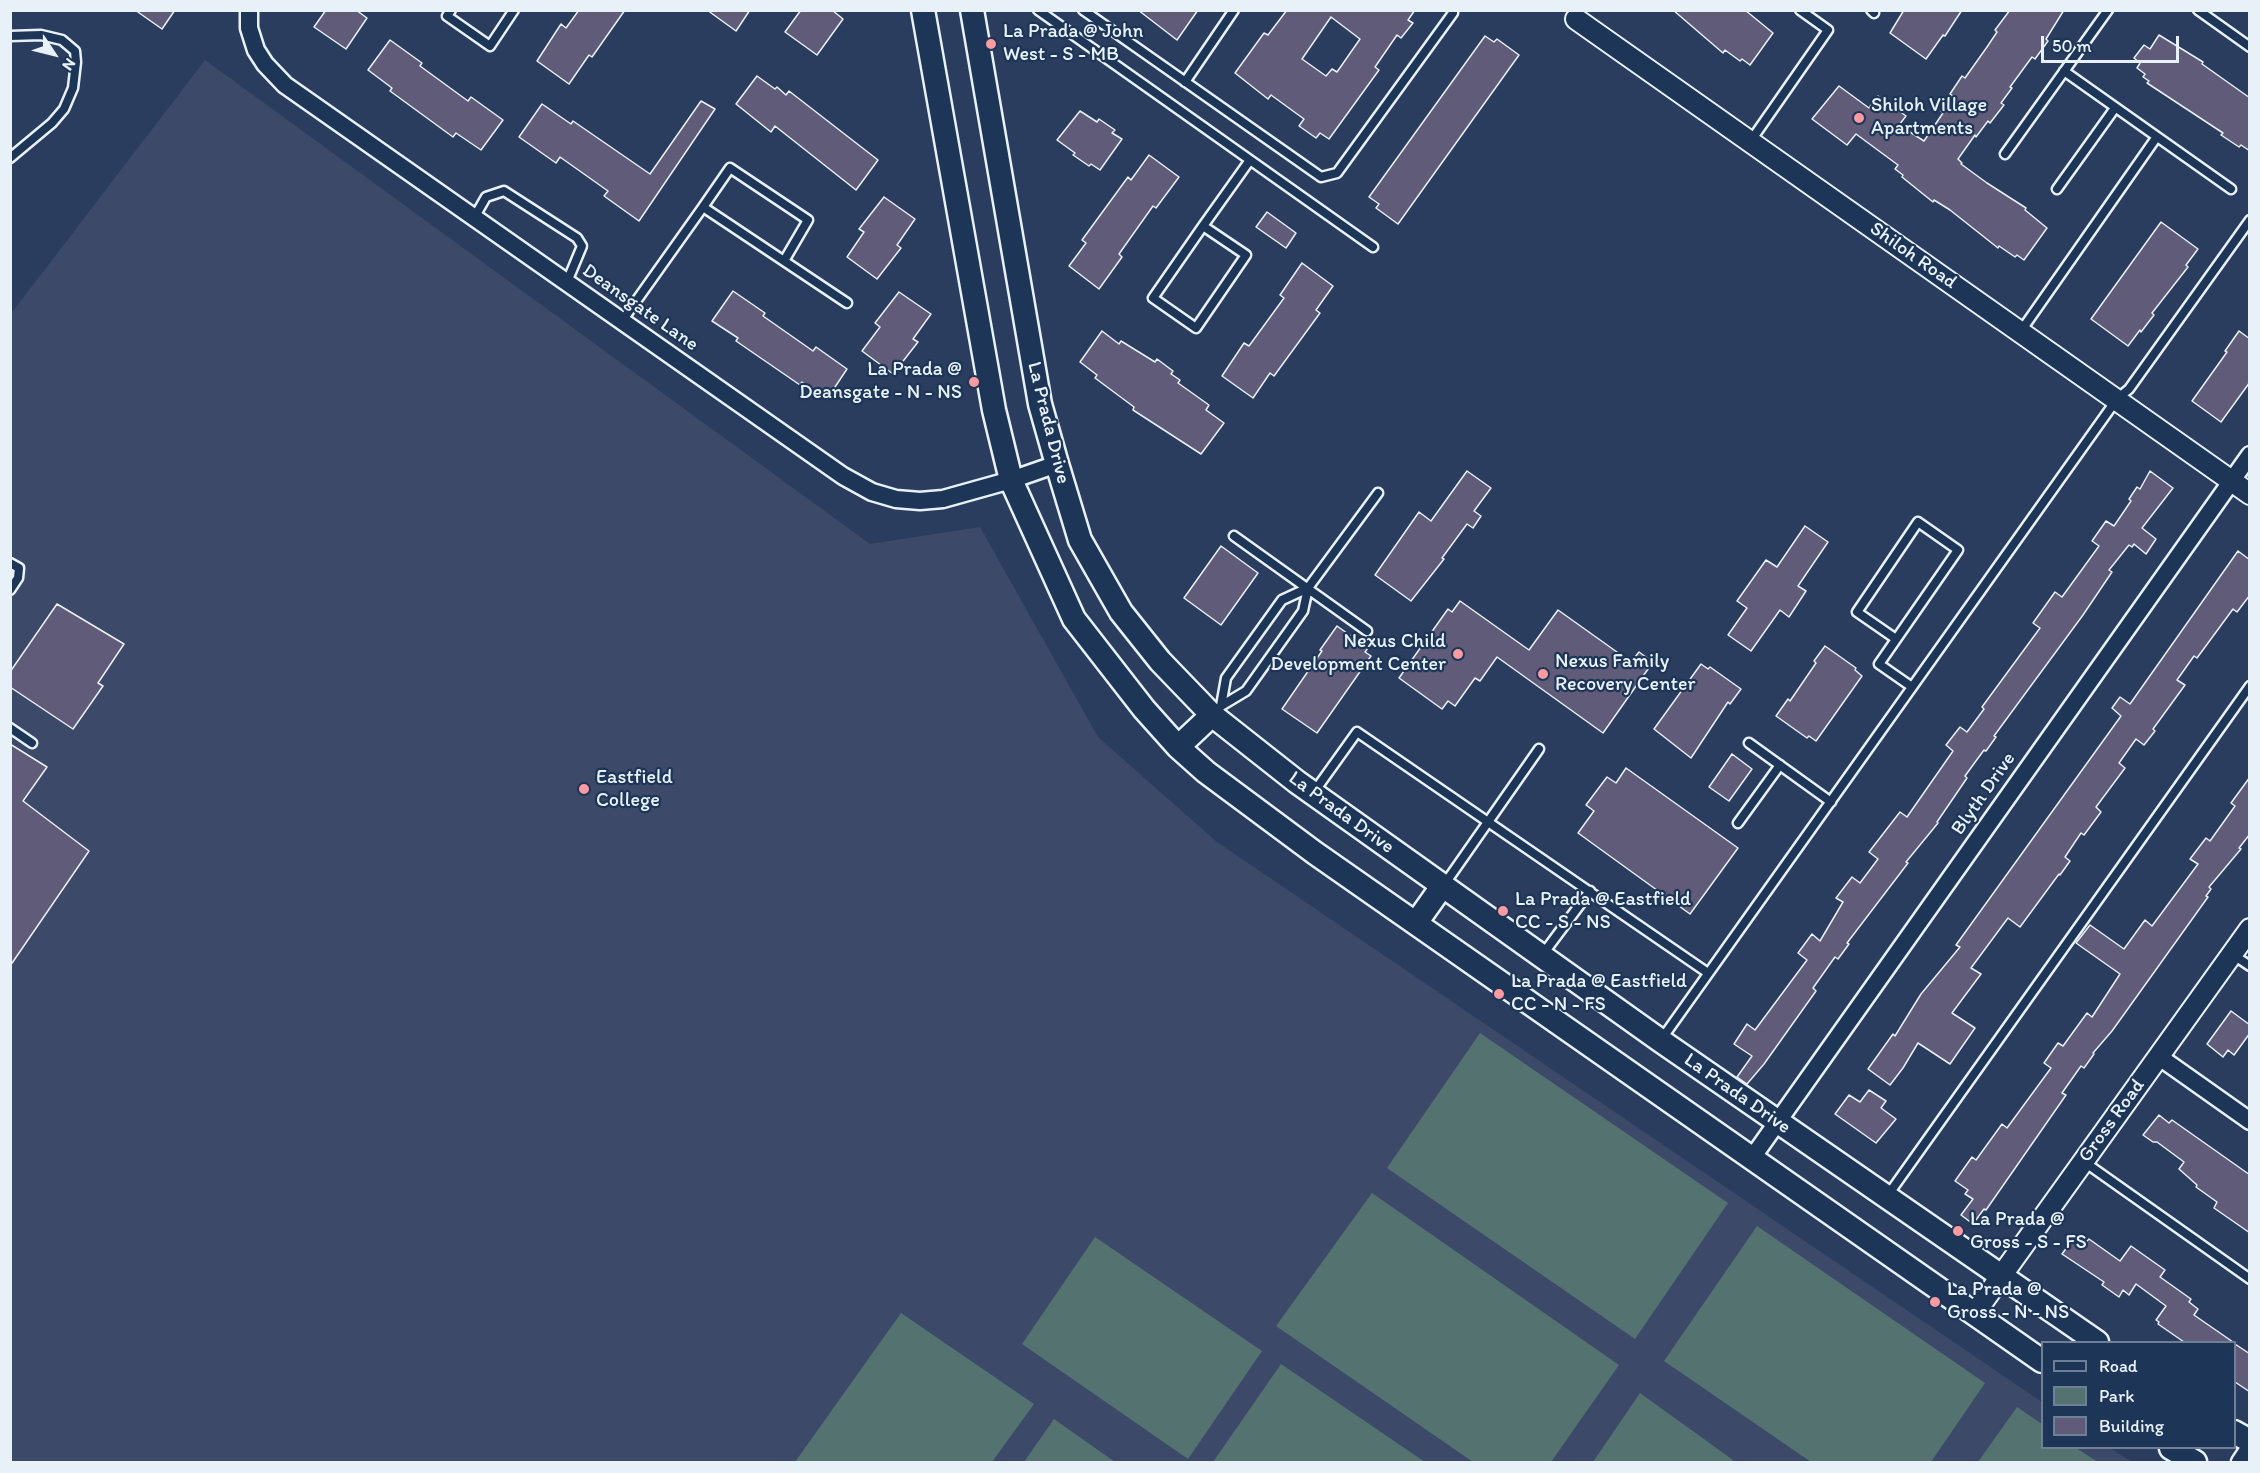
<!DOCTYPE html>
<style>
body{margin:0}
#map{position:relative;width:2260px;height:1473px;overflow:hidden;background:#2a3d5e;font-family:Itim,sans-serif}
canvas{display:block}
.frame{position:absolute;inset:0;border:12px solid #e8f1f8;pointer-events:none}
.legend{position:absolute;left:2041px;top:1341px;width:195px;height:108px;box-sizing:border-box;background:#1d3557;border:2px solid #6e8097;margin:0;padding:8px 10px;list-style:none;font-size:18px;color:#e8f1f8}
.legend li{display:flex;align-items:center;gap:12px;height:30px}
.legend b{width:30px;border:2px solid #6e8097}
.north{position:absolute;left:24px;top:24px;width:60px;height:60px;-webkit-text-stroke:4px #1d3557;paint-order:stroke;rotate:125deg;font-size:16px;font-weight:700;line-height:24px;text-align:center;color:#e8f1f8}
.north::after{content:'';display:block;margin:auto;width:21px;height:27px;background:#e8f1f8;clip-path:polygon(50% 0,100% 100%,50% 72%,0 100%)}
.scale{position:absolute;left:2041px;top:36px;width:138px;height:27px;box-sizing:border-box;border:3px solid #e8f1f8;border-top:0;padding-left:8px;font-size:18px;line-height:21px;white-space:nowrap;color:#e8f1f8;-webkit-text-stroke:4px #1d3557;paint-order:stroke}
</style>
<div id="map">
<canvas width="2260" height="1473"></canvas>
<div class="frame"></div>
<ul class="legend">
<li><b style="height:8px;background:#1d3557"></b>Road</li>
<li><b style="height:16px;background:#547270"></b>Park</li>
<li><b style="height:16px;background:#5f5b78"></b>Building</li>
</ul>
<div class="north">N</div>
<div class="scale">50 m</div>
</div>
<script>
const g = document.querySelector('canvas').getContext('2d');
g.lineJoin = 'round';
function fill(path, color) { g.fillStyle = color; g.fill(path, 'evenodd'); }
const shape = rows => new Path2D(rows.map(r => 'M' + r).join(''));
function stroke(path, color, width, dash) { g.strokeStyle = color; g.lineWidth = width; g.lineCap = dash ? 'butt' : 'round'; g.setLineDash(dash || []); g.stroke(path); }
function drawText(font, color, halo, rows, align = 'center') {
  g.font = font + ' Itim,sans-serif'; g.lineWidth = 4.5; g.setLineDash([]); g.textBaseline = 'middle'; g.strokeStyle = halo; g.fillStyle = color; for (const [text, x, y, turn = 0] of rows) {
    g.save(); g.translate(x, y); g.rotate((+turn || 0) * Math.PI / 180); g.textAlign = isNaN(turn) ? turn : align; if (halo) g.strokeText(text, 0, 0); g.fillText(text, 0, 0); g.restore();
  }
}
fill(shape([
 [205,60,870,544,980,527,1098,737,1217,842,2042,1402,2042,1448,2110,1448,2132,1462,11,1462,10,315]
]), '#3d4969');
fill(shape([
 [1480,1033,1728,1203,1635,1339,1387,1168],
 [1372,1193,1619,1365,1551,1462,1473,1462,1276,1326],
 [1757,1226,1985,1383,1931,1462,1811,1462,1664,1361],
 [1095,1237,1262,1351,1188,1459,1022,1344],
 [901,1313,1034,1404,992,1462,795,1462],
 [1281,1364,1425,1462,1213,1462],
 [1640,1393,1733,1460,1731,1462,1593,1462],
 [2017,1407,2042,1424,2042,1448,2076,1448,2098,1462,1978,1462],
 [1054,1419,1115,1462,1024,1462]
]), '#547270');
const building = shape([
 [135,10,175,10,162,29,135,10],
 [326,10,356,10,367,18,346,49,314,27,326,10],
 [579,10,625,10,592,57,589,55,569,84,537,61,561,24,566,28,579,10],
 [707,10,750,10,736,31,707,10],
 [801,10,832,10,843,19,817,55,785,32,801,10],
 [1138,10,1198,10,1177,40,1138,10],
 [1287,10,1415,10,1408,20,1413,23,1401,38,1397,35,1375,67,1379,70,1329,139,1320,133,1316,138,1299,126,1304,119,1271,95,1268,99,1235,73,1264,33,1268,35,1287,10],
 [1331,17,1360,39,1337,72,1332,69,1326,76,1302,59,1331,17],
 [1673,10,1745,10,1773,33,1750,65,1742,59,1740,61,1725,50,1723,53,1673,10],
 [1904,10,1962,10,1945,36,1943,35,1926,59,1890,33,1904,10],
 [2010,10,2064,10,2046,39,2048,41,2035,59,2032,57,2010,87,2012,88,2001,103,2004,105,1990,123,1988,121,1976,137,1975,135,1958,159,1962,163,1961,164,1987,183,2026,208,2025,210,2047,228,2024,260,2017,255,2015,257,1999,246,1998,248,1950,210,1934,200,1933,202,1902,177,1903,175,1895,169,1898,165,1856,134,1847,145,1812,119,1839,86,1869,108,1878,96,1906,116,1899,125,1924,141,1943,113,1941,111,1953,96,1950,94,1962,76,1965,78,1987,47,1997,32,1995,30,2010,10],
 [2159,35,2203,62,2202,64,2250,98,2250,151,2241,145,2239,147,2221,135,2223,133,2147,83,2149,81,2143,77,2145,74,2137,68,2140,63,2134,58,2144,45,2150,49,2159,35],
 [1485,36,1494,42,1497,39,1519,55,1398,224,1376,208,1379,204,1369,197,1485,36],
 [390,40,422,63,420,66,468,101,471,97,503,120,481,150,456,133,453,137,390,91,392,88,368,70,390,40],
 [757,76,775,89,777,87,786,95,789,91,878,160,856,190,775,126,771,132,736,104,757,76],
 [701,101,715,109,639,221,604,196,608,191,560,157,556,163,519,137,542,104,571,124,573,121,650,174,701,101],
 [1080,111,1097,122,1099,119,1115,130,1112,133,1122,139,1100,170,1091,164,1089,166,1073,155,1075,153,1057,140,1080,111],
 [1149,155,1179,177,1156,208,1153,206,1119,254,1122,257,1099,289,1069,266,1086,243,1082,240,1128,177,1131,180,1149,155],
 [884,197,915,219,897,245,901,248,877,279,847,257,864,232,859,229,884,197],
 [1267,212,1296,233,1286,248,1256,227,1267,212],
 [2161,222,2198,249,2186,265,2188,267,2152,313,2154,315,2141,332,2140,330,2128,346,2091,319,2161,222],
 [1302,263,1333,286,1316,310,1320,313,1274,376,1270,373,1253,398,1222,376,1244,343,1249,346,1284,298,1280,295,1302,263],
 [733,291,765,313,763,316,813,351,816,347,847,369,827,399,802,382,800,385,736,341,738,338,712,321,733,291],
 [899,292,931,314,913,339,918,342,893,374,862,351,880,327,875,323,899,292],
 [1102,331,1119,344,1121,341,1155,362,1157,359,1173,371,1171,374,1180,380,1178,383,1209,405,1206,410,1224,423,1201,454,1133,410,1134,407,1095,378,1097,375,1080,362,1102,331],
 [2239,331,2250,339,2250,382,2221,422,2192,401,2227,352,2225,351,2239,331],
 [1467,471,1491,488,1474,511,1481,516,1473,528,1467,524,1442,558,1444,559,1411,601,1375,575,1419,512,1431,521,1467,471],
 [2150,471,2173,488,2142,528,2156,539,2146,554,2134,544,2132,547,2129,545,2109,570,2112,572,2083,615,1994,736,1996,737,1986,751,1984,750,1965,776,1967,778,1937,822,1938,823,1906,862,1908,863,1847,943,1849,944,1838,959,1835,957,1813,988,1816,991,1764,1064,1747,1084,1737,1077,1752,1056,1734,1044,1747,1024,1755,1030,1807,960,1798,953,1812,934,1820,941,1843,902,1836,898,1852,877,1860,883,1878,859,1869,852,1900,812,1907,817,1953,751,1946,745,1960,727,1967,732,1984,709,1982,707,2040,628,2033,623,2055,592,2062,597,2099,546,2092,541,2106,521,2114,526,2131,501,2129,499,2137,487,2140,489,2150,471],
 [1805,526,1828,542,1798,586,1806,591,1789,617,1780,610,1751,651,1728,635,1747,608,1737,601,1766,560,1777,567,1805,526],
 [1221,546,1258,573,1221,625,1184,598,1221,546],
 [2238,551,2250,560,2250,595,2237,612,2233,609,2197,658,2194,656,2177,680,2185,685,2153,729,2155,731,2144,745,2136,739,2119,763,2125,768,2096,807,2101,812,2084,835,2081,833,2065,857,2070,861,2060,875,2059,874,2020,927,2008,918,1971,968,1981,974,1952,1013,1975,1028,1950,1064,1918,1043,1903,1068,1890,1085,1868,1069,1893,1034,1895,1036,1921,994,1960,947,1956,945,2121,716,2112,708,2120,697,2130,704,2238,551],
 [1460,601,1529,650,1558,610,1631,662,1639,652,1653,662,1603,733,1497,657,1480,681,1475,678,1455,706,1448,701,1442,709,1399,678,1448,609,1452,612,1460,601],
 [57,604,124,644,98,683,103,686,73,729,10,687,10,672,57,604],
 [1337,626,1368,648,1365,652,1371,656,1317,733,1282,709,1322,651,1320,650,1337,626],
 [1825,646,1856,668,1855,670,1862,676,1816,741,1809,736,1807,738,1776,716,1788,699,1790,701,1816,663,1814,661,1825,646],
 [1701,664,1708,669,1710,667,1741,689,1730,704,1728,702,1691,758,1654,729,1701,664],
 [10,744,47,767,23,801,89,851,10,966,10,744],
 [1732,754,1752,769,1729,801,1709,787,1732,754],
 [1626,768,1738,848,1690,914,1578,833,1594,811,1586,805,1607,777,1616,783,1626,768],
 [2250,777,2250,834,2239,848,2241,849,2209,887,2211,889,2206,896,2208,897,2112,1031,2093,1053,2094,1054,2084,1068,2081,1066,2062,1093,2066,1095,1986,1210,1984,1209,1973,1224,1961,1215,1973,1199,1965,1194,1968,1190,1955,1181,1972,1157,1976,1160,2002,1124,2007,1128,2051,1068,2044,1063,2058,1043,2063,1046,2087,1013,2092,1017,2120,974,2076,943,2090,925,2124,949,2145,920,2152,926,2198,864,2190,859,2206,838,2210,841,2235,806,2231,803,2250,777],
 [2231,1011,2250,1025,2250,1033,2234,1055,2228,1050,2223,1057,2207,1044,2231,1011],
 [1869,1090,1886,1101,1881,1108,1896,1119,1876,1143,1835,1114,1849,1095,1860,1102,1869,1090],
 [2159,1115,2169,1123,2172,1120,2250,1175,2250,1233,2214,1208,2217,1202,2196,1187,2197,1185,2179,1169,2184,1162,2157,1142,2153,1142,2143,1135,2159,1115],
 [2076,1235,2086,1242,2089,1239,2120,1261,2131,1246,2165,1270,2160,1277,2191,1299,2189,1302,2198,1309,2194,1315,2233,1342,2184,1342,2158,1324,2159,1322,2156,1320,2166,1306,2136,1284,2129,1295,2123,1290,2119,1297,2102,1285,2104,1282,2062,1254,2076,1235],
 [2235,1344,2250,1354,2250,1392,2235,1382,2235,1344]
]);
fill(building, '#5f5b78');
stroke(building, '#e8f1f8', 1.5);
const service = shape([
 [451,10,447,16,490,46,514,10],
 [1038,10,1373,247],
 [1083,10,1321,177,1337,173,1453,13,1453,10],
 [1871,10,1874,13],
 [2198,10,2250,47],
 [10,36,41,35,62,40,75,51,76,62,73,88,64,109,52,123,10,158],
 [2064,71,2231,189],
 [1185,82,1234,10],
 [1750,142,1828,30,1800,10],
 [2005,154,2108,10],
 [2057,189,2115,108],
 [703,207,730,168,808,220,784,261],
 [474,218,486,197,504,191,577,238,582,246,567,282],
 [1203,226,1246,255,1196,328,1153,298,1203,226,1250,160],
 [622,321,703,207,847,303],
 [2021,331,2156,138],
 [1234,536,1367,631],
 [10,563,19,568,18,578,10,590],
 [1896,639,1857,612,1918,522,1958,550,1879,664,1912,687],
 [1221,706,1226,678,1282,600,1308,588],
 [1213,715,1221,706,1246,691,1303,611,1308,588,1378,493],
 [10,728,32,743],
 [1749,743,1831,802],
 [1314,792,1357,732,1708,973],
 [1738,823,1780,765],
 [1444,885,1539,749],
 [1543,954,1590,891],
 [2232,954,2250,966],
 [1661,1040,2117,399,2129,389,2250,220],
 [2083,1161,2250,1279],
 [1888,1195,2250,686]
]);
const minor = shape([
 [249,10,249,28,256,50,265,64,285,85,843,476,872,492,896,499,920,501,943,499,1011,480,1057,464],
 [2158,1056,2250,1121],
 [1752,1158,2250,455],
 [2240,1462,2250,1447]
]);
const tertiary = shape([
 [1576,19,2250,494],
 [1974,1314,2250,929]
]);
const secondary = shape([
 [923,10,994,410,1011,480,1074,619,1144,709,1178,747,1206,772,1315,853,2042,1361],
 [972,10,1040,404,1057,464,1080,540,1121,612,1160,661,1212,715,1297,782,1661,1041,2097,1342],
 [1178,747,1212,715],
 [1416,923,1443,885],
 [2234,1432,2250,1441],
 [2171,1448,2195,1462]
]);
stroke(service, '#e8f1f8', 13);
stroke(minor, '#e8f1f8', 21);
stroke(tertiary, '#e8f1f8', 24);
stroke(secondary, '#e8f1f8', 27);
stroke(service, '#1d3557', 8);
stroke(minor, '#1d3557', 16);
stroke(tertiary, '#1d3557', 20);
stroke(secondary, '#1d3557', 22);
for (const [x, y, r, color] of [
 [991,44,6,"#ff9aa2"],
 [1859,118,6,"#ff9aa2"],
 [974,382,6,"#ff9aa2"],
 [1458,654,6,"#ff9aa2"],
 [1543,674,6,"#ff9aa2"],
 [584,789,6,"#ff9aa2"],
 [1503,911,6,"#ff9aa2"],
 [1499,994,6,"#ff9aa2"],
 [1958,1231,6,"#ff9aa2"],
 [1935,1302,6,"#ff9aa2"]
]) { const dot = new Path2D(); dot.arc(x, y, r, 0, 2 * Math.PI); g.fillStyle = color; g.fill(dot); stroke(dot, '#1d3557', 2); }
drawText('20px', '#e8f1f8', '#1d3557', [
 ["La Prada @ John",1003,32],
 ["West - S - MB",1003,55],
 ["Shiloh Village",1871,106],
 ["Apartments",1871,129],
 ["La Prada @",962,370,"right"],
 ["Deansgate - N - NS",962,393,"right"],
 ["Nexus Child",1446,642,"right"],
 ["Development Center",1446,665,"right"],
 ["Nexus Family",1555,662],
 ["Recovery Center",1555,685],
 ["Eastfield",596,778],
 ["College",596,801],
 ["La Prada @ Eastfield",1515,900],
 ["CC - S - NS",1515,923],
 ["La Prada @ Eastfield",1511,982],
 ["CC - N - FS",1511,1005],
 ["La Prada @",1970,1220],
 ["Gross - S - FS",1970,1243],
 ["La Prada @",1947,1290],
 ["Gross - N - NS",1947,1313]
], 'left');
drawText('20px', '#e8f1f8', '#1d3557', [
 ["Shiloh Road",1913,256,35],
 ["Deansgate Lane",640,308,35],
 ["La Prada Drive",1048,423,76],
 ["Blyth Drive",1984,794,-55],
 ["La Prada Drive",1341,813,36],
 ["La Prada Drive",1737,1094,35],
 ["Gross Road",2112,1121,-54]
]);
</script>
